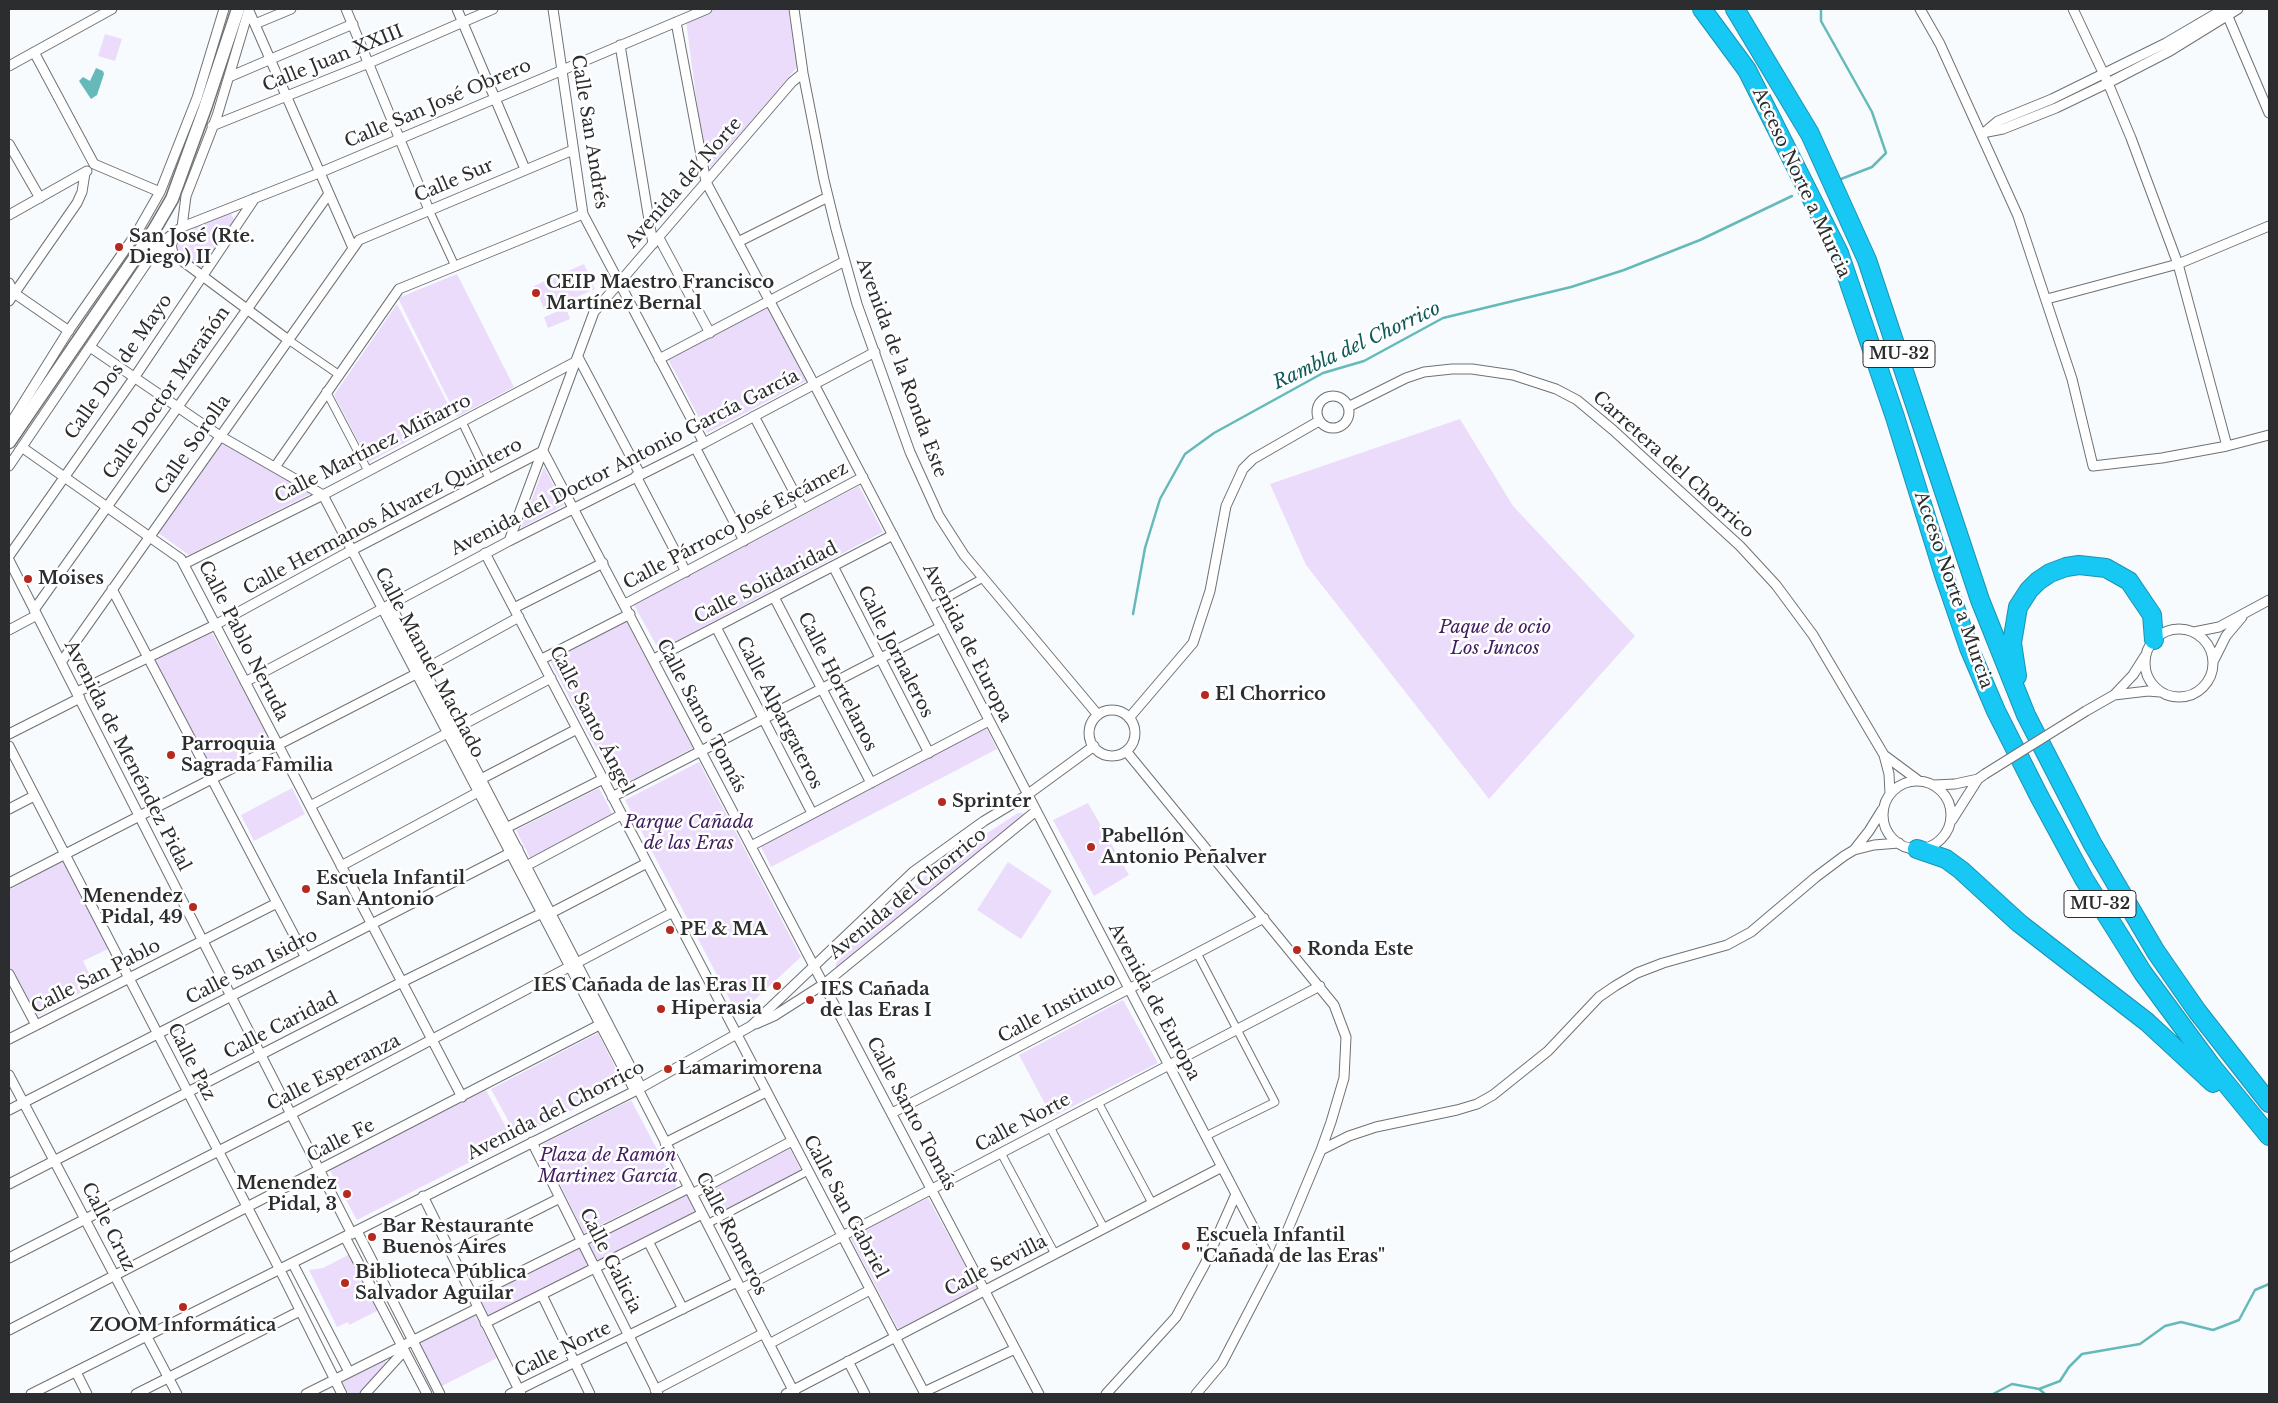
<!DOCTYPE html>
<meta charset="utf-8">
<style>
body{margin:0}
#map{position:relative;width:2278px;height:1403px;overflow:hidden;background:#f8fbfe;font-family:"Libre Baskerville",serif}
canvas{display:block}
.frame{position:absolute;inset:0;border:10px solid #2c2d2f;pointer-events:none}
</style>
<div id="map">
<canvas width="2278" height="1403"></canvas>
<div class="frame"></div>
</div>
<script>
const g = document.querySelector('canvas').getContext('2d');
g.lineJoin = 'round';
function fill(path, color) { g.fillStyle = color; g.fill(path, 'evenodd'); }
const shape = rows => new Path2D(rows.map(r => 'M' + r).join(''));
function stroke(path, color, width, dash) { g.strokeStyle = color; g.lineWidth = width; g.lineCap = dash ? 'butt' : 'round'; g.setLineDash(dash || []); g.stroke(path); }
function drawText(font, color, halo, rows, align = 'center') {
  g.font = font + ' "Libre Baskerville",serif'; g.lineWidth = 5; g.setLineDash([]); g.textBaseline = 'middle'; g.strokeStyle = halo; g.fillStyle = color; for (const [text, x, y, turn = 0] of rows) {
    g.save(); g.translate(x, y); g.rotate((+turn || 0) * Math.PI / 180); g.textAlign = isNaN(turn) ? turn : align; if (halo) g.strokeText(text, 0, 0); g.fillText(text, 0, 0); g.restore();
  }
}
fill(shape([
 [715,9,788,9,799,65,711,167,705,164,686,21],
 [105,34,122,39,115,61,98,56],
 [228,208,237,225,202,276,173,254,171,244,182,227],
 [584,264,595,289,545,311,534,286],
 [457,274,514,387,457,417,398,298],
 [397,304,454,416,369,462,334,395],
 [770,306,808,380,707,433,668,359],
 [566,308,570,319,548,328,544,317],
 [1460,419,1513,506,1635,636,1489,799,1306,565,1270,484],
 [225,439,310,494,189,555,158,533],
 [544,467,564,505,521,528],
 [859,486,883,532,659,650,634,605],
 [626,621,693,748,617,788,550,661],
 [212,633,272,743,215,773,155,660],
 [986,727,997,749,771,867,760,845],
 [699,762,801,957,738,1015,625,800],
 [292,788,305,814,254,841,241,815],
 [599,788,613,815,530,858,516,830],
 [1088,803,1129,875,1094,896,1053,820],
 [1018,813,1023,813,1024,817,835,970,838,955,935,867],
 [64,860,108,949,83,961,95,985,36,1017,9,965,9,890],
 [1008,862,1052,891,1021,939,977,910],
 [1123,1000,1158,1063,1052,1117,1019,1055],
 [598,1033,624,1085,517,1137,491,1089],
 [486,1090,513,1140,357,1220,329,1169],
 [631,1100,677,1187,584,1233,541,1145],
 [789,1147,802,1172,718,1216,705,1191],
 [686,1193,697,1214,598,1262,587,1243],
 [928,1198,978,1289,898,1329,850,1237],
 [580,1245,591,1267,489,1318,478,1296],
 [350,1254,379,1310,349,1325,348,1322,337,1327,309,1270,323,1268],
 [475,1315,497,1358,440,1387,418,1342],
 [382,1360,387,1362,385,1368,360,1394,349,1394,342,1382]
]), '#ebdcfc');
fill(shape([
 [96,68,103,71,104,74,97,95,91,99,79,81,83,77,90,81]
]), '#65bab9');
stroke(shape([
 [1821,9,1821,21,1872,112,1886,153,1872,167,1841,179],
 [1133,614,1145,548,1160,499,1185,454,1214,433,1323,373,1364,361,1443,318,1571,287,1624,270,1700,240,1792,196],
 [2039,1389,2060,1381,2069,1367,2082,1354,2140,1344,2165,1326,2181,1322,2213,1330,2239,1320,2255,1290,2269,1284],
 [1993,1394,2012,1384,2039,1389,2045,1394]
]), '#65bab9', 2.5);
const pedestrian = shape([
 [429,210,455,266],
 [287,339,338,374],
 [326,391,368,471],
 [462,422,489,478],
 [930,607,983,578],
 [1197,953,1275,1102,1206,1136],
 [1098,1102,1152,1203],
 [1050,1127,1104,1228],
 [1001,1153,1055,1254],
 [707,1224,808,1171]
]);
const minor = shape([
 [346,9,429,210],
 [457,9,525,169],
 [553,9,583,214,704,443],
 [794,9,803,73,824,180,836,229,857,304,910,452,939,516,964,555,1098,715],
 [1920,9,1940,44,2018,216,2072,379,2093,466,2162,458,2227,446,2269,435],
 [2073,9,2108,83,2131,138,2178,264,2227,446],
 [249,11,353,248],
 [2226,12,2269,113],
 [676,22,706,182,814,384,1273,1265],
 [255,24,291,9],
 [620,45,653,244],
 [34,52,94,164,160,192],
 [9,66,112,9],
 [229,77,353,24],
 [212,126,369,63,493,9],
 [1985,132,1998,121,2052,99,2166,43,2224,9],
 [1982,133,2003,129,2056,108,2108,83,2170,51,2238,9],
 [9,144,40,198],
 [9,215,87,171],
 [659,238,710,333],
 [738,242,828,197],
 [171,244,173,254,287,339],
 [137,256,162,242,182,227,319,173,707,9],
 [9,283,14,293,69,331],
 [2047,299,2178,264,2269,226],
 [9,301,77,203,82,192,85,173],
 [90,347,220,436,323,495,635,1091],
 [578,357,640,474],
 [659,359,845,261],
 '1317 412a16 16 0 1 1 32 0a16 16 0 1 1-32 0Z',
 [1348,407,1406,378,1424,372,1452,369,1472,369,1513,375,1556,389,1577,400,1613,430,1740,546,1776,585,1813,635,1884,755,1889,774,1890,794],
 [754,416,803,509],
 [9,426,67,333,136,234,160,192,197,98,224,9],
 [695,447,744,541],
 [23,448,181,559,462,1097],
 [9,466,152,255,171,244,182,227,186,196,217,116,249,9],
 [275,467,399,289,583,214],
 [636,476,686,572],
 [509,541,594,312,792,82,803,73],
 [485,553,925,1394],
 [9,556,134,378,255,198],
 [9,560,352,1234],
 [184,564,323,495,575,362],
 [833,566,929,753],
 [112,589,306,958],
 [774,597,871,783],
 [390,604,641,1087],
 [625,604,863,477],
 [514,608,603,563],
 [34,610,328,195],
 [716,627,812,813],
 '2145 663a34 34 0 1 1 68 0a34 34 0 1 1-68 0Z',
 [9,630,37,615],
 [2194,632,2219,627,2269,600],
 [542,659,630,614],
 [654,659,893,535],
 [2214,660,2226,636,2242,617],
 [62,661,359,240,573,150],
 [245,682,509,541,704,443,875,352],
 [77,692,215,625,352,550,543,451,1039,1394],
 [2114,695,2148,691,2160,692],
 '1089 733a23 23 0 1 1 46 0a23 23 0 1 1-46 0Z',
 [2086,711,2114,695,2133,675,2145,656],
 [1129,718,1193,643,1210,591,1226,506,1243,469,1253,459,1319,421],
 [9,734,80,698],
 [9,746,284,1278,342,1394],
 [1126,751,1334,1005,1346,1037,1344,1078,1331,1122,1321,1150,1273,1265,1222,1363,1196,1394],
 [1884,755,1919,781],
 [481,779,577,729],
 '1883 815a34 34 0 1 1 68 0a34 34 0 1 1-68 0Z',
 [1934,785,1955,784,1978,779,1985,774],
 [612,797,941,627],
 [310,806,551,678],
 [9,809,34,796],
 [1952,820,1978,779],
 [506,828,603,779],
 [751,846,989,721],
 [1854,850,1869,831,1882,810],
 [341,866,482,790],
 [526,866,621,815],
 [9,883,416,674,519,617],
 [9,974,36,1025],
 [756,1024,774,1016,824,984,1036,811],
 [9,1039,277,903],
 [9,1075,177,1394],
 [638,1089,795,1394],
 [9,1110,518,849],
 [892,1113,1264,918],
 [532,1142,658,1394],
 [665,1143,766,1092],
 [1321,1150,1349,1136,1376,1127,1457,1110,1477,1104,1493,1095,1548,1051,1599,997,1615,986,1637,973,1663,963,1727,945,1751,932,1816,877,1844,856,1854,850,1874,845,1899,843],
 [9,1184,402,982,542,913,551,913,647,863],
 [692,1194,792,1141],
 [423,1196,521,1394],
 [357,1231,440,1394],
 [345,1237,427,1394],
 [648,1241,683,1309],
 [451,1253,560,1198],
 [9,1258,291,1114,673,912],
 [293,1264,349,1372],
 [741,1289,1320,986],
 [542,1295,590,1394],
 [472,1296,689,1188],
 [485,1323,702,1214],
 [9,1330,607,1021],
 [769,1344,870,1290],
 [848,1361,865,1394],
 [76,1372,87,1394],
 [655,1390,764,1333],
 [924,1392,1015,1349],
 [31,1394,635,1091,751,1026,913,872,984,821,1027,795,1094,746],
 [136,1394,300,1311],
 [306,1394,478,1308],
 [365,1394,404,1351],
 [510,1394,737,1282],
 [786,1394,1222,1167],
 [1106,1394,1176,1317,1205,1264,1236,1194]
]);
const secondary = shape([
 [9,442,154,230,172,199,205,108,238,9]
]);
const motorway = shape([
 [1702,9,1747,70,1839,253,1895,417,1944,575,1969,648,1996,711,2039,796,2084,879,2143,973,2210,1064,2269,1136],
 [1735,9,1810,134,1867,260,1980,600,2026,715,2092,843,2156,952,2197,1011,2269,1103],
 [2017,676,2012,643,2018,607,2029,590,2038,581,2050,573,2066,567,2079,565,2106,568,2129,581,2152,615,2154,640],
 [1917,849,1946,859,1961,870,2019,923,2147,1022,2213,1083]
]);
stroke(pedestrian, '#6e7275', 9);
stroke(minor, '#6e7275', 11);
stroke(secondary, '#6e7275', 15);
stroke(motorway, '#1e92b0', 20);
stroke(pedestrian, '#fff', 7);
stroke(minor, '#fff', 9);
stroke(secondary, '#fff', 12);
stroke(motorway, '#17c8f5', 18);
const minorBridge = shape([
 [1985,774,2086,711]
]);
stroke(minorBridge, '#6e7275', 11, []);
stroke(minorBridge, '#fff', 9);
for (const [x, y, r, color] of [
 [119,247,5,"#b7291e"],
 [536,293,5,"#b7291e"],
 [28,579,5,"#b7291e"],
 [1205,695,5,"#b7291e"],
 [171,755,5,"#b7291e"],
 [942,802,5,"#b7291e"],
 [1091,847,5,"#b7291e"],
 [306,889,5,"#b7291e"],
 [193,907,5,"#b7291e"],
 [670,930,5,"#b7291e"],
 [1297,950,5,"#b7291e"],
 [777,986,5,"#b7291e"],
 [810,1000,5,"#b7291e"],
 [661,1009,5,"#b7291e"],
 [668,1069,5,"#b7291e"],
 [347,1194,5,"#b7291e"],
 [372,1237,5,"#b7291e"],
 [1186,1246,5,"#b7291e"],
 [345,1283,5,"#b7291e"],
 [183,1307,5,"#b7291e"]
]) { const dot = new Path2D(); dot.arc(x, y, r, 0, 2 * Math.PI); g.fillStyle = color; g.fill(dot); stroke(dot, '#fff', 2); }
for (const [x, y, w] of [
 [1899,354,72],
 [2100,904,72]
]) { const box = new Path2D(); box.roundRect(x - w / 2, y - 13.5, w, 27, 4); g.fillStyle = '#fff'; g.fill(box); stroke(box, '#2c2d2f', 1); }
drawText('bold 16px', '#2c2d2f', null, [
 ["MU-32",1899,354],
 ["MU-32",2100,904]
]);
drawText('18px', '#2c2d2f', '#fff', [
 ["Calle Juan XXIII",333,59,-22],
 ["Calle San José Obrero",438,104,-23],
 ["Calle San Andrés",589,132,81],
 ["Calle Sur",454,181,-23],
 ["Avenida del Norte",684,183,-49],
 ["Acceso Norte a Murcia",1801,183,65],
 ["Calle Dos de Mayo",119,367,-55],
 ["Avenida de la Ronda Este",901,368,70],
 ["Calle Doctor Marañón",167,393,-55],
 ["Calle Sorolla",193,445,-55],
 ["Calle Martínez Miñarro",373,449,-27],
 ["Avenida del Doctor Antonio García García",625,463,-27],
 ["Carretera del Chorrico",1673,465,42],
 ["Calle Hermanos Álvarez Quintero",383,517,-28],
 ["Calle Párroco José Escámez",736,526,-28],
 ["Calle Solidaridad",766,583,-27],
 ["Acceso Norte a Murcia",1953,590,71],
 ["Calle Pablo Neruda",243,641,63],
 ["Avenida de Europa",967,643,63],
 ["Calle Jornaleros",895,652,63],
 ["Calle Manuel Machado",429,663,62],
 ["Calle Hortelanos",837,682,63],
 ["Calle Alpargateros",779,713,63],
 ["Calle Santo Tomás",701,716,62],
 ["Calle Santo Ángel",591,720,63],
 ["Avenida de Menéndez Pidal",127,756,63],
 ["Avenida del Chorrico",908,894,-39],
 ["Calle San Isidro",252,967,-27],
 ["Calle San Pablo",96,977,-27],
 ["Avenida de Europa",1154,1002,62],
 ["Calle Instituto",1057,1008,-28],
 ["Calle Caridad",281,1026,-27],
 ["Calle Paz",191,1062,63],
 ["Calle Esperanza",334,1073,-27],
 ["Avenida del Chorrico",556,1111,-27],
 ["Calle Santo Tomás",911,1114,62],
 ["Calle Norte",1023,1123,-28],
 ["Calle Fe",341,1141,-27],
 ["Calle San Gabriel",845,1207,62],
 ["Calle Cruz",108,1227,63],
 ["Calle Romeros",731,1234,63],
 ["Calle Galicia",610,1261,63],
 ["Calle Sevilla",996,1266,-27],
 ["Calle Norte",563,1350,-26]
]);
drawText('bold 18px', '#2c2d2f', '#fff', [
 ["San José (Rte.",129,237],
 ["Diego) II",129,258],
 ["CEIP Maestro Francisco",546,283],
 ["Martínez Bernal",546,304],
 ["Moises",38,579],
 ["El Chorrico",1215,695],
 ["Parroquia",181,745],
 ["Sagrada Familia",181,766],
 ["Sprinter",952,802],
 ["Pabellón",1101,837],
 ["Antonio Peñalver",1101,858],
 ["Escuela Infantil",316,879],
 ["San Antonio",316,900],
 ["Menendez",183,897,"right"],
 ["Pidal, 49",183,918,"right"],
 ["PE & MA",680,930],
 ["Ronda Este",1307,950],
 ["IES Cañada de las Eras II",767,986,"right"],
 ["IES Cañada",820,990],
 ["de las Eras I",820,1011],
 ["Hiperasia",671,1009],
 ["Lamarimorena",678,1069],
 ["Menendez",337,1184,"right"],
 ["Pidal, 3",337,1205,"right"],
 ["Bar Restaurante",382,1227],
 ["Buenos Aires",382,1248],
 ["Escuela Infantil",1196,1236],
 ["\"Cañada de las Eras\"",1196,1257],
 ["Biblioteca Pública",355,1273],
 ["Salvador Aguilar",355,1294],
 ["ZOOM Informática",183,1326,"center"]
], 'left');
drawText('italic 18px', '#401d5e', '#fff', [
 ["Paque de ocio",1495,628],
 ["Los Juncos",1495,649],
 ["Parque Cañada",689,823],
 ["de las Eras",689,844],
 ["Plaza de Ramón",608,1156],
 ["Martinez García",608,1177]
]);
drawText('italic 19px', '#0f5959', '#fff', [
 ["Rambla del Chorrico",1357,346,-25]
]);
</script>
